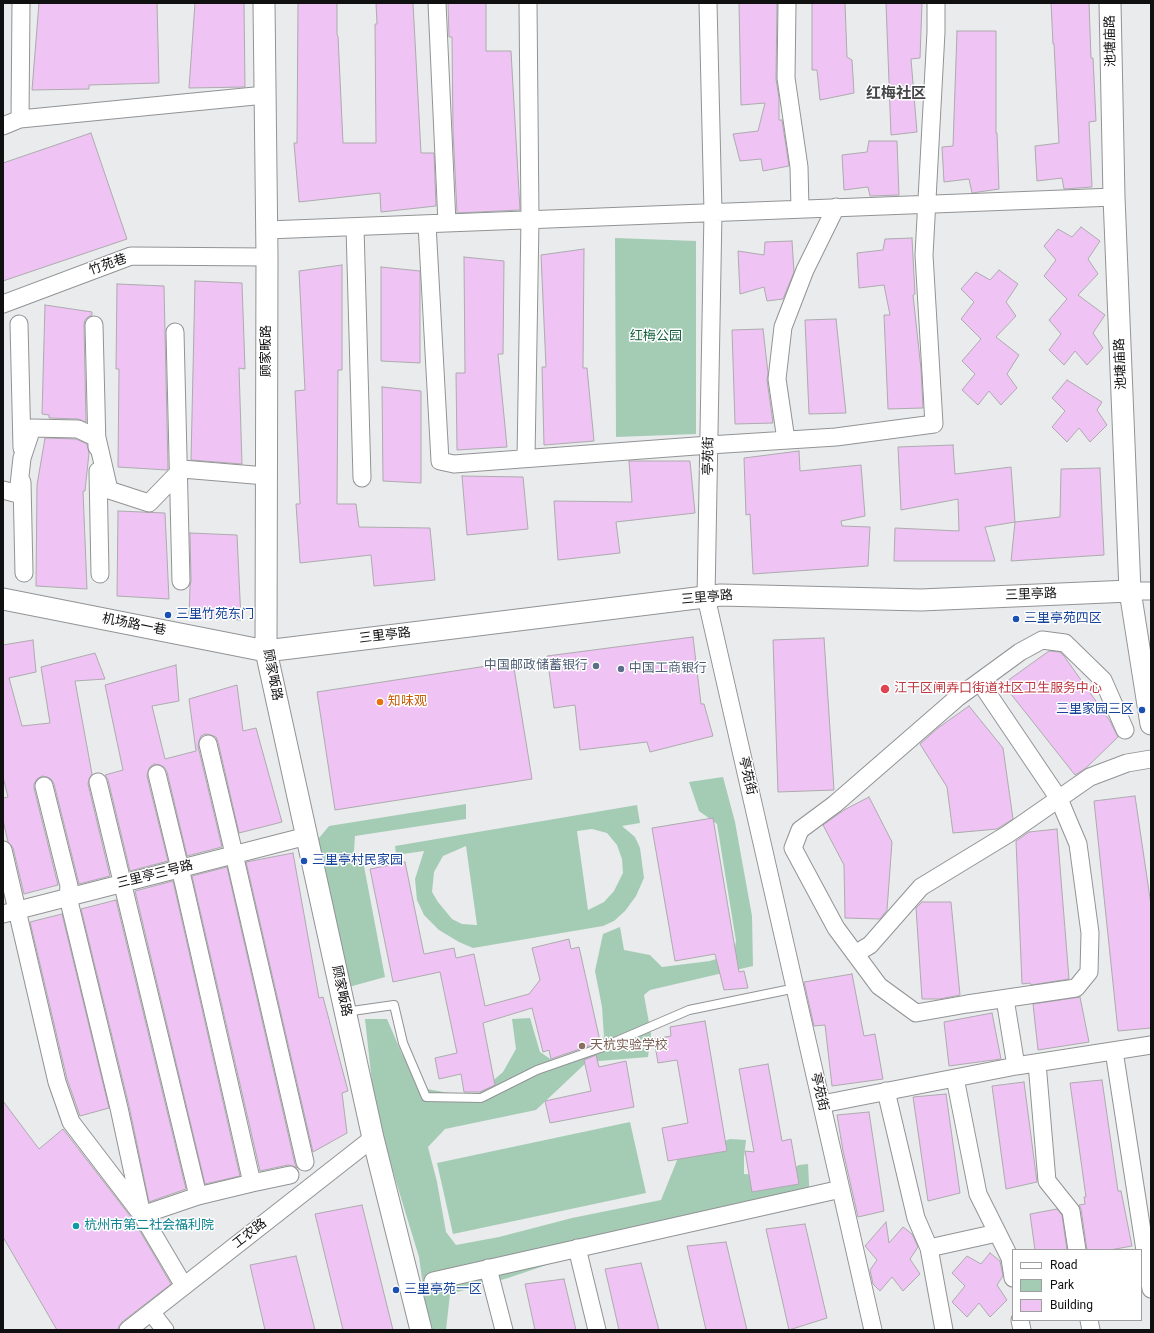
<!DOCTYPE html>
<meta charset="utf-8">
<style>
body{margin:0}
#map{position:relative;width:1154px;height:1333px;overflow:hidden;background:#e9ebed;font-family:Roboto,sans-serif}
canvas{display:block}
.frame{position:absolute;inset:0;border:4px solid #101011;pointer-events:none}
.legend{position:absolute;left:1012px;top:1249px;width:130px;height:72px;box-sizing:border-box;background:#fff;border:1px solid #9f9fa0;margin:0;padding:5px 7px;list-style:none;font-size:12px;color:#101011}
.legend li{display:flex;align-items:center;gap:8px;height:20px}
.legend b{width:20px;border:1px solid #9f9fa0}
</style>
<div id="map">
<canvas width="1154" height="1333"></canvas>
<div class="frame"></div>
<ul class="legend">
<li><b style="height:5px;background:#fff"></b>Road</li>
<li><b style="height:11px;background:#a4ccb5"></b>Park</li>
<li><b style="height:11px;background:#efc3f4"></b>Building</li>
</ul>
</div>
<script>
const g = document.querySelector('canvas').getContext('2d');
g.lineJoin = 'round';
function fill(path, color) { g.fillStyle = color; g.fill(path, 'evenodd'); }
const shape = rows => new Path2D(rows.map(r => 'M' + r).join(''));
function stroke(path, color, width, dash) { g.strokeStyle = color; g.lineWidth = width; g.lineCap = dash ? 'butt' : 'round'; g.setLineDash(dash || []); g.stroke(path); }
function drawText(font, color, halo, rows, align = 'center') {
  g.font = font + ' Roboto,"Noto Sans SC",sans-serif'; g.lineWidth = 3; g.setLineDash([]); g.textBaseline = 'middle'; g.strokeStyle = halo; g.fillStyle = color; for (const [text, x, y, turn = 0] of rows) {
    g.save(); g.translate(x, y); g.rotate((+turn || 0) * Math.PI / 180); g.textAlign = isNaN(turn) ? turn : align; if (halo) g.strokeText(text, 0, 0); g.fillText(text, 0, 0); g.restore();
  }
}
fill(shape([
 [615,238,696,241,696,434,616,437],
 [723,777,735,822,752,916,753,966,650,990,644,995,651,1034,648,1057,587,1062,536,1110,445,1129,428,1147,437,1182,446,1232,456,1245,499,1237,572,1218,661,1200,678,1158,730,1139,746,1140,744,1157,744,1174,780,1176,799,1165,808,1164,810,1202,567,1258,508,1278,450,1294,446,1330,429,1330,419,1257,391,1165,373,1092,365,1019,387,1019,402,1054,427,1089,449,1093,479,1093,503,1072,516,1049,512,1019,530,1018,540,1052,552,1060,580,1052,598,1045,604,1037,602,1007,595,971,603,934,620,927,624,950,650,955,662,967,710,961,734,953,736,941,717,824,699,811,689,782],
 [466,804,466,819,355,836,354,851,363,861,385,977,349,987,318,859,319,838,329,826],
 [637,805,640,823,622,826,635,837,640,848,644,878,636,896,625,911,614,921,603,926,473,948,459,942,439,930,424,915,417,900,415,879,424,851,396,855,395,846],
 [592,829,607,833,617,845,622,859,623,873,614,891,604,902,588,910,577,831],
 [466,846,477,925,476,925,462,924,452,919,438,902,432,892,434,872,443,856],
 [630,1122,646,1193,453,1234,437,1163]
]), '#a4ccb5');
const building = shape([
 [39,3,157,3,159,83,89,85,89,89,32,90,39,3],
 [195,3,244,3,245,87,189,88,195,3],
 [298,3,337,3,337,35,338,36,343,143,376,143,375,24,377,24,376,3,413,3,421,153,434,153,436,206,381,212,380,193,299,202,294,143,297,143,298,3],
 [448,3,486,3,486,51,511,51,520,210,457,213,453,131,452,37,449,37,448,3],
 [739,3,777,3,776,79,779,98,779,120,782,120,789,166,763,171,761,159,740,161,733,134,758,131,765,103,741,105,739,3],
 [812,3,845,3,847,57,852,60,854,93,820,100,817,70,812,70,812,3],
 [886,3,922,3,920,58,911,59,917,132,891,135,886,3],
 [1051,3,1089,3,1091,58,1093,58,1096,121,1089,122,1092,187,1064,189,1062,178,1037,181,1035,146,1059,143,1054,44,1053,44,1051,3],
 [957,31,996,31,996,133,997,133,999,189,972,193,969,179,944,182,942,147,953,146,957,31],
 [91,133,127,239,3,281,3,163,91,133],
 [869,141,897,141,899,195,870,196,868,187,844,190,842,155,867,152,869,141],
 [1081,227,1100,241,1088,259,1098,274,1078,295,1105,315,1093,333,1103,348,1087,365,1075,351,1064,365,1049,350,1061,334,1049,320,1067,299,1044,276,1056,260,1044,246,1058,229,1072,237,1081,227],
 [912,238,915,294,913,295,921,369,923,408,888,409,884,315,890,315,884,285,859,288,857,253,883,250,885,239,912,238],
 [792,241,794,272,783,299,767,301,764,287,740,294,738,251,764,255,765,242,792,241],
 [584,249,583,368,587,368,594,441,544,445,542,367,546,367,541,255,584,249],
 [464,257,504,261,503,354,498,354,507,447,457,450,456,373,465,373,464,257],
 [342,265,342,370,338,370,337,504,356,504,359,527,430,528,435,580,374,586,371,555,300,563,296,504,300,504,295,391,305,390,299,271,342,265],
 [381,267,420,271,420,363,381,361,381,267],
 [999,270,1018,284,1006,302,1016,316,996,337,1019,355,1007,374,1017,388,1001,405,989,391,978,405,962,390,975,374,962,361,981,339,961,319,974,302,961,289,976,272,990,280,999,270],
 [195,281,242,283,245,369,239,368,242,464,191,460,195,281],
 [117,284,164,286,168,469,167,470,118,467,119,369,116,369,117,284],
 [45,305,92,312,92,315,88,317,85,320,84,325,86,422,78,419,49,418,49,415,42,414,45,305],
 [836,319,846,413,809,414,805,320,836,319],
 [763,329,768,373,767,380,773,423,735,424,732,330,763,329],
 [1067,380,1102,402,1097,410,1107,425,1090,442,1079,428,1067,442,1052,427,1065,411,1052,398,1067,380],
 [382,387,421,391,421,483,383,481,382,387],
 [45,438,76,439,87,444,89,453,85,491,83,491,87,589,36,586,37,485,45,438],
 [953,445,955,474,1011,467,1015,522,985,527,995,561,894,561,895,528,959,531,958,499,901,510,898,447,953,445],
 [799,451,800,471,861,465,865,516,841,521,842,526,870,527,868,566,753,574,750,514,746,515,744,458,799,451],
 [629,461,690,461,695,513,616,522,620,553,558,560,554,501,632,502,629,461],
 [1100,468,1104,555,1011,561,1015,522,1060,517,1061,469,1100,468],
 [462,476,523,477,528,529,467,535,462,476],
 [118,511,165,513,169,599,117,596,118,511],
 [190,533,237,535,241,620,189,617,190,586,191,581,190,533],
 [693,637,701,704,704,704,713,736,650,752,647,742,580,750,575,705,554,708,547,656,693,637],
 [824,638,834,790,778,792,773,640,824,638],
 [33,640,36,672,9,678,22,726,50,723,41,667,95,653,105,679,75,681,92,774,89,779,88,784,110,876,79,884,54,784,51,779,47,777,42,776,37,779,34,784,34,788,58,885,24,894,13,848,8,842,3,820,3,798,8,797,3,777,3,645,33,640],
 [1049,651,1060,652,1064,656,1110,721,1118,737,1086,768,1075,775,1003,684,1049,651],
 [513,662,532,779,335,810,317,692,513,662],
 [176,665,179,701,152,706,165,759,196,751,189,699,237,685,243,731,256,728,282,822,239,833,218,742,216,737,211,735,205,734,201,736,199,741,198,746,222,847,187,856,167,772,164,767,160,765,154,764,150,767,148,771,147,776,168,861,130,871,108,780,105,775,123,770,105,685,176,665],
 [969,706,1003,748,1013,819,997,829,953,833,947,787,920,744,938,728,969,706],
 [1135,796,1151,905,1151,1028,1118,1031,1094,801,1135,796],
 [869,797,892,842,887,910,880,919,845,918,844,865,823,825,844,810,869,797],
 [713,818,739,972,744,971,748,988,724,990,715,954,675,961,652,828,713,818],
 [1057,829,1069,979,1031,985,1030,983,1022,984,1016,841,1029,832,1057,829],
 [293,853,319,998,323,997,348,1091,342,1093,347,1133,313,1152,246,862,293,853],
 [405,862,424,954,454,948,456,958,474,954,485,1006,529,994,540,980,532,948,569,939,571,949,579,947,600,1041,594,1042,594,1044,551,1059,549,1050,543,1052,532,1008,483,1023,495,1085,480,1092,464,1092,461,1074,439,1079,435,1058,457,1053,440,972,393,982,370,869,405,862],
 [227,867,295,1164,297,1168,293,1166,288,1165,260,1171,192,876,227,867],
 [173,881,240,1176,205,1184,135,891,173,881],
 [116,900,186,1189,149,1202,129,1106,81,909,116,900],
 [922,902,951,902,960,995,940,999,922,999,916,908,922,902],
 [62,914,109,1108,80,1116,67,1079,30,922,62,914],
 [852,974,864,1036,875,1034,883,1079,832,1086,825,1025,814,1026,804,982,852,974],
 [1080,997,1089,1042,1038,1050,1033,1004,1080,997],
 [992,1013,1001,1059,949,1066,944,1022,992,1013],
 [705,1021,727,1151,668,1161,662,1128,688,1123,677,1060,658,1063,654,1039,671,1036,670,1027,705,1021],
 [596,1055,599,1067,626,1061,634,1107,550,1123,545,1101,591,1091,584,1060,596,1055],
 [768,1064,782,1141,791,1139,799,1184,752,1192,745,1151,754,1152,739,1069,768,1064],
 [1102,1080,1118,1191,1121,1191,1132,1246,1110,1250,1087,1250,1081,1209,1079,1205,1085,1204,1084,1197,1086,1197,1070,1083,1102,1080],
 [1024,1082,1037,1182,1006,1189,992,1086,1024,1082],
 [946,1094,960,1193,928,1201,913,1097,946,1094],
 [3,1101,39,1149,63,1129,134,1221,171,1284,122,1322,119,1326,118,1330,57,1330,3,1237,3,1101],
 [869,1112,884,1211,858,1217,843,1151,837,1115,869,1112],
 [362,1205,393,1330,343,1330,315,1214,362,1205],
 [1057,1209,1062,1215,1067,1250,1035,1250,1030,1214,1057,1209],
 [886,1222,889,1243,903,1227,912,1234,918,1247,910,1259,920,1274,903,1291,892,1277,880,1291,873,1284,870,1270,877,1260,865,1246,886,1222],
 [805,1224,827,1318,789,1330,766,1229,805,1224],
 [726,1242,747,1330,706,1330,687,1246,726,1242],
 [990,1253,1000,1261,1003,1276,997,1285,1007,1300,990,1317,979,1303,967,1317,952,1302,965,1286,952,1273,967,1256,981,1264,990,1253],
 [296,1256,315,1330,265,1330,250,1265,296,1256],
 [641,1263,659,1330,619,1330,605,1269,641,1263],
 [564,1279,576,1330,535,1330,525,1284,564,1279]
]);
fill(building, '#efc3f4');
stroke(building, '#acabad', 1);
const service = shape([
 [345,1012,394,1005,403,1043,426,1097,481,1098,537,1070,603,1047,689,1010,796,988]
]);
const minor = shape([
 [437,3,447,223],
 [708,3,713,212,706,597,873,1330],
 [787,3,786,78,799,167,800,209],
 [20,119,21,3],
 [3,126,20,119,265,95],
 [427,224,440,461,454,464,709,445,836,437,934,424,924,255,936,32,936,3],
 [355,227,362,478],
 [267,230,1114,197],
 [3,304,131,256,267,257],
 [19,324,22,448],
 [94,325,97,447],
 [175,332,181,581],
 [786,440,777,379,783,327,805,270,836,207],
 [526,458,530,219,528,3],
 [98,471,100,574],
 [22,482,24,573],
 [3,490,18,494,22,458,32,428,78,429,97,438,109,490,149,503,182,469,266,476],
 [1130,591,1151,591],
 [980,682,1059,799,1078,844,1090,933,1089,972,1076,988,967,1004,916,1013,879,986,836,928,793,848,800,830,835,804,957,698,1020,652,1042,640,1065,643,1103,680,1125,730],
 [208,744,234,854,305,1162],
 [157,774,184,885,252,1183],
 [98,782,198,1196],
 [44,786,69,886,68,897,119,1108,142,1215,198,1196,252,1183,290,1175],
 [3,850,57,1082,71,1122,142,1215,184,1286],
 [3,914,307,836],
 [855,954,870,945,921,887,1008,834,1090,777,1127,763,1151,759],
 [1005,999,1016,1066],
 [1114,1051,1151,1289],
 [1037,1063,1047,1181,1071,1211,1077,1250],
 [955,1078,978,1194,1010,1258,1013,1278],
 [886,1091,916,1218,929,1248,944,1330],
 [822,1104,1016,1066,1151,1045],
 [577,1248,597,1330],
 [929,1248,997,1233],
 [488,1268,504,1330],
 [433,1281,841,1189],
 [151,1312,165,1330],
 [1020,1320,1022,1330],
 [1089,1320,1091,1330],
 [128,1330,373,1138]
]);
const tertiary = shape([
 [264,3,267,257,266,651,373,1138,421,1330],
 [1110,3,1114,197,1130,591,1151,724],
 [3,599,266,651,721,595,921,600,1130,591]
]);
stroke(service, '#929395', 10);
stroke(minor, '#929395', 19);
stroke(tertiary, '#929395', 23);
stroke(service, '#fff', 8);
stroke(minor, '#fff', 17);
stroke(tertiary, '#fff', 21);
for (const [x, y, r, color] of [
 [168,615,4,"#1a4fb4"],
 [1016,619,4,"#1a4fb4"],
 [596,666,4,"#5c6f8a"],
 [621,669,4,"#5c6f8a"],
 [885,689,5,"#e0444e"],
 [380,702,4,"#e8710a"],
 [1142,710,4,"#1a4fb4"],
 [304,861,4,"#1a4fb4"],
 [582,1046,4,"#8d6e63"],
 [76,1226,4,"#0f9aa8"],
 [396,1290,4,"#1a4fb4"]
]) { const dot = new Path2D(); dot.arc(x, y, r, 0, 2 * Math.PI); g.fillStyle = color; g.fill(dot); stroke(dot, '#fff', 1.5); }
drawText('13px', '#101011', '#fff', [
 ["池塘庙路",1111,41,-91],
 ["竹苑巷",108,265,-19],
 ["顾家畈路",267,351,-90],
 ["池塘庙路",1121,364,-92],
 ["亭苑街",709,456,-89],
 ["三里亭路",1031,595,-2],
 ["三里亭路",707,598,-5],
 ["机场路一巷",134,625,11],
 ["三里亭路",385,636,-7],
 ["顾家畈路",272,675,79],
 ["亭苑街",747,776,77],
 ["三里亭三号路",155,875,-14],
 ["顾家畈路",341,991,78],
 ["亭苑街",819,1092,77],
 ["工农路",250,1234,-38]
]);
drawText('13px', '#186241', '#fff', [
 ["红梅公园",656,337]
]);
drawText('13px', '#164399', '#fff', [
 ["三里竹苑东门",176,615],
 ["三里亭苑四区",1024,619],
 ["三里家园三区",1134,710,"right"],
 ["三里亭村民家园",312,861],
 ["三里亭苑一区",404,1290]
], 'left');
drawText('13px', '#4e5e75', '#fff', [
 ["中国邮政储蓄银行",588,666],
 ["中国工商银行",629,669,"left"]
], 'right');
drawText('13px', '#be3a42', '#fff', [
 ["江干区闸弄口街道社区卫生服务中心",894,689]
], 'left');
drawText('13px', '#c56008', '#fff', [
 ["知味观",388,702]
], 'left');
drawText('13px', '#785e54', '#fff', [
 ["天杭实验学校",590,1046]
], 'left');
drawText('13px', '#0d838f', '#fff', [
 ["杭州市第二社会福利院",84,1226]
], 'left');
drawText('bold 15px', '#454648', '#fff', [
 ["红梅社区",896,94]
]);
</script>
